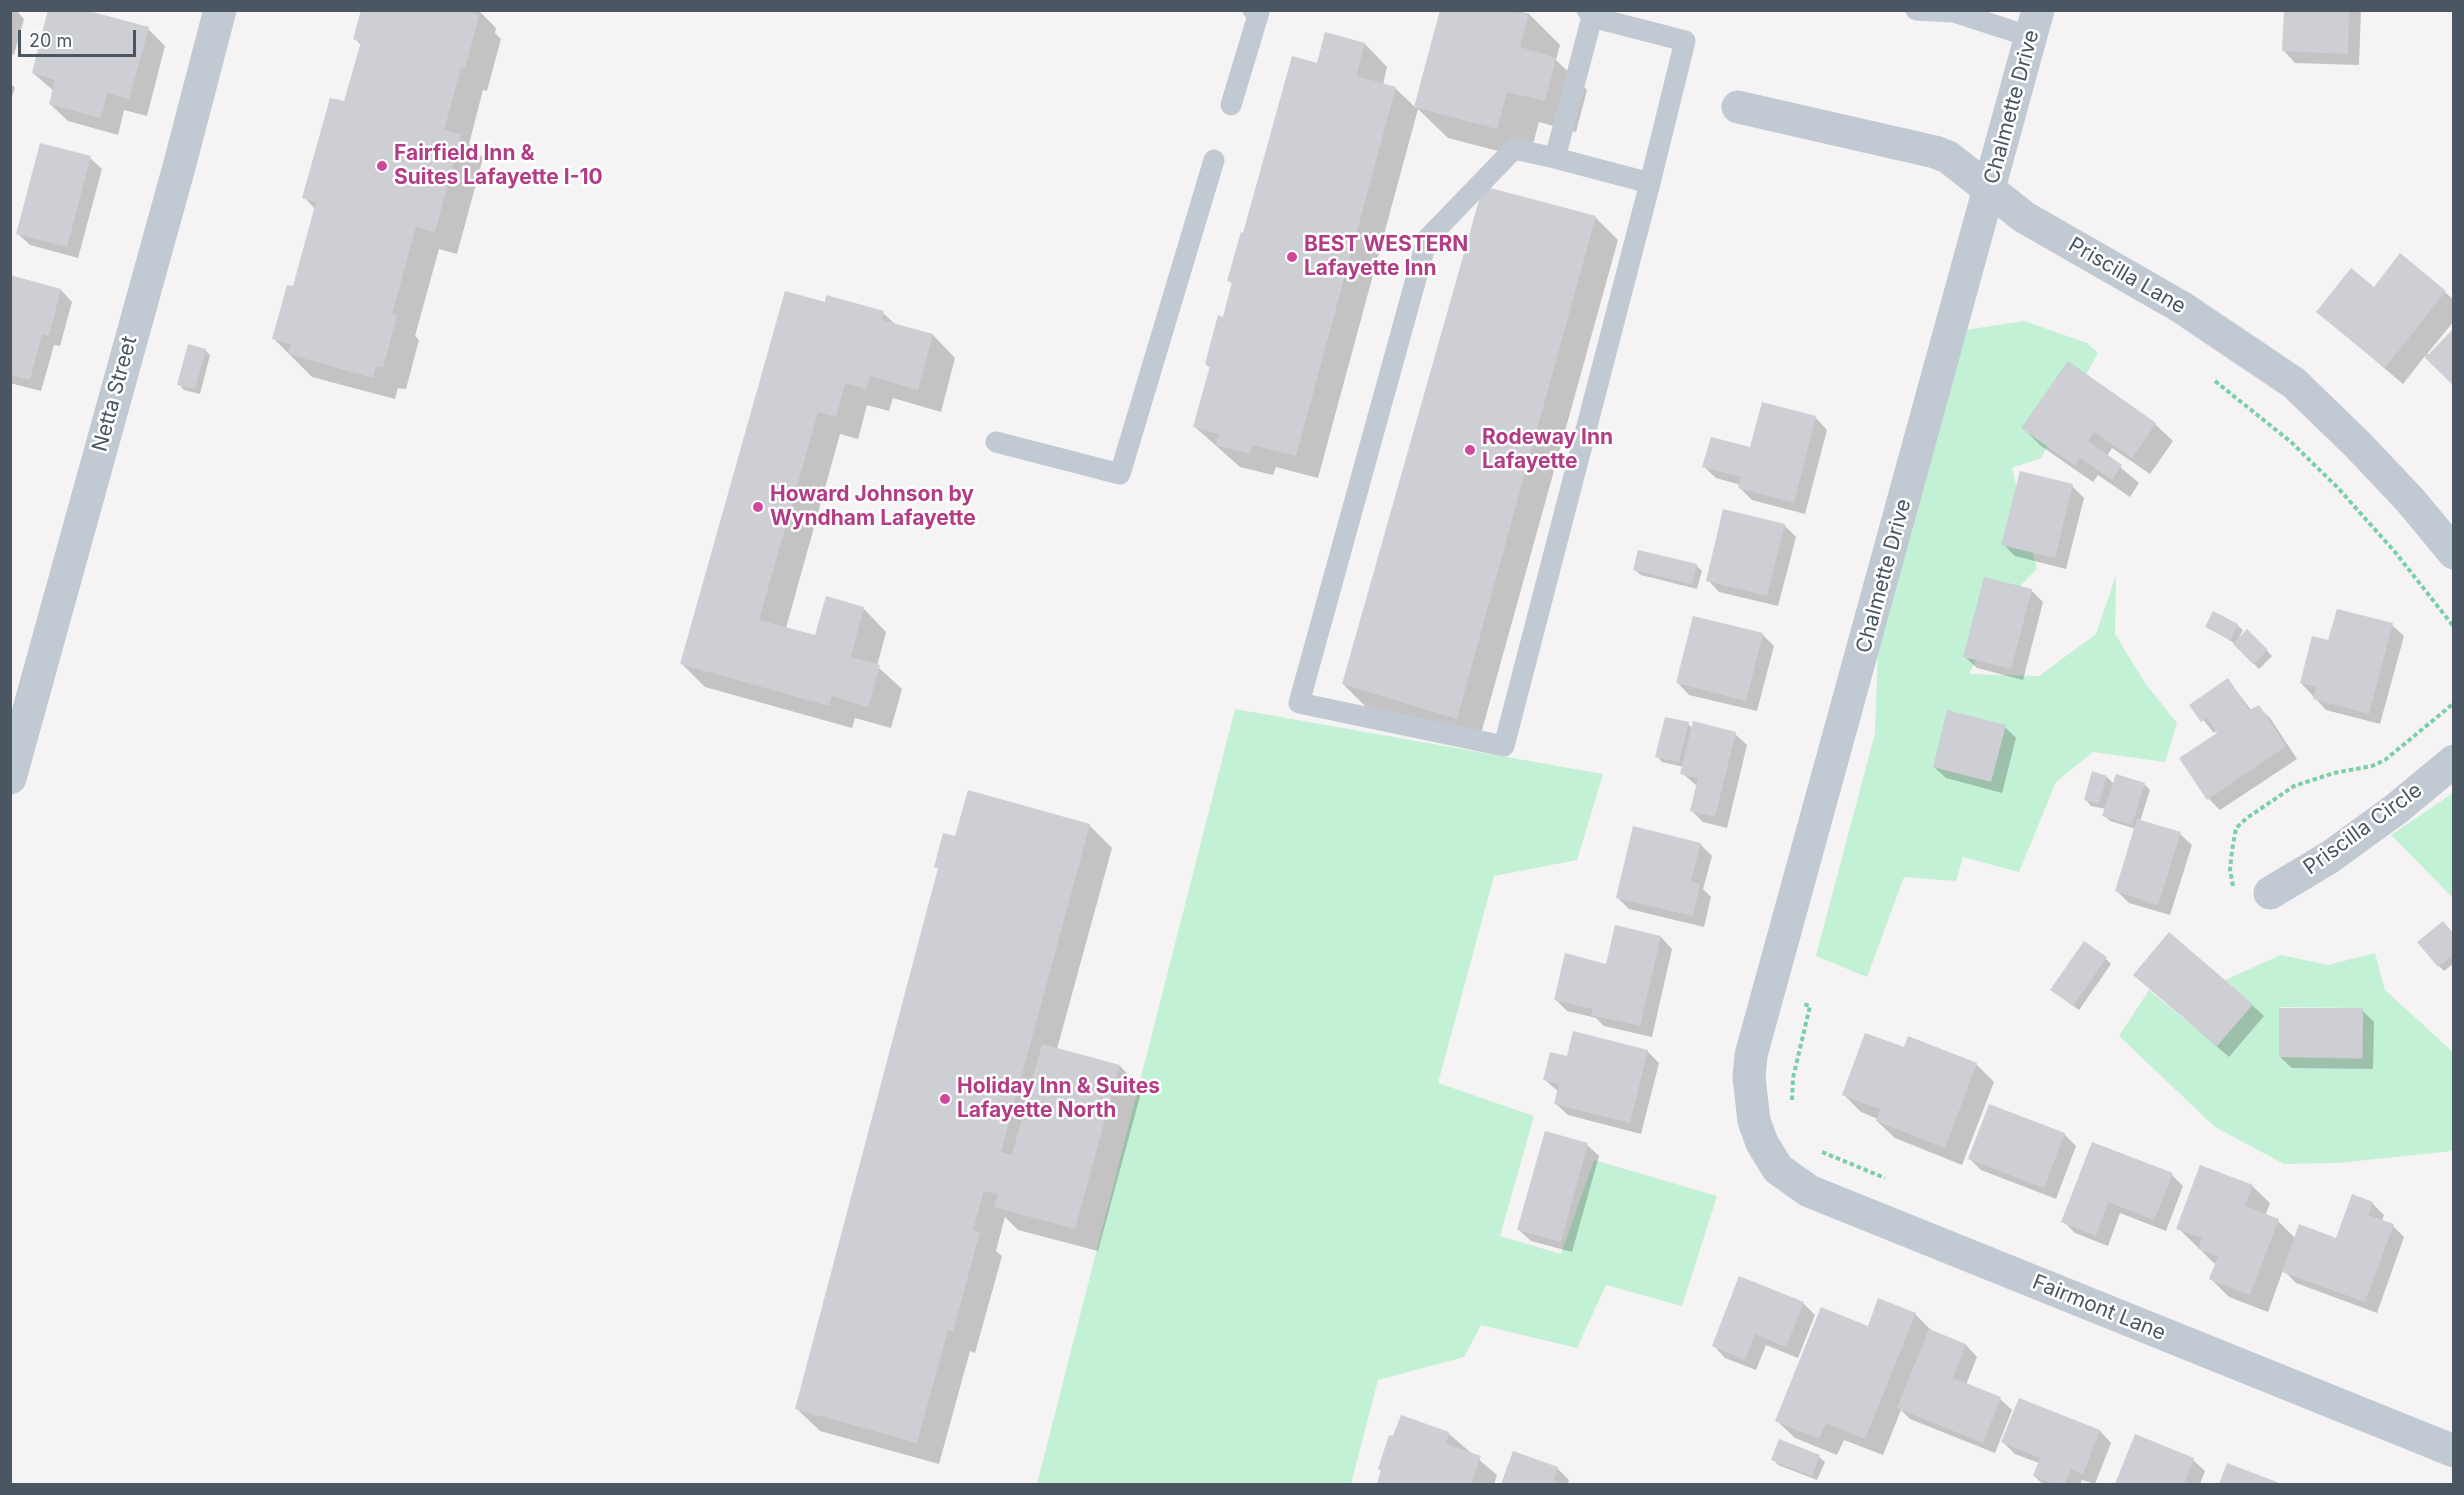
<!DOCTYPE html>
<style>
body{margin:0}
#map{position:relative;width:2464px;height:1495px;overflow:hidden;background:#f5f3f3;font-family:Inter,sans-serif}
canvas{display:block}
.frame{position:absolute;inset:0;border:12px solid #4a5661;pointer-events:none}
.scale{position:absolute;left:18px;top:30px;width:118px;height:27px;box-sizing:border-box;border:3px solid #4a5661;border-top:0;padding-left:8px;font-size:18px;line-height:21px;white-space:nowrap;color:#4a5661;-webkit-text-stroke:4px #fff;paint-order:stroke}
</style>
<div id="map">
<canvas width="2464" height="1495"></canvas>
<div class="frame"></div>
<div class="scale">20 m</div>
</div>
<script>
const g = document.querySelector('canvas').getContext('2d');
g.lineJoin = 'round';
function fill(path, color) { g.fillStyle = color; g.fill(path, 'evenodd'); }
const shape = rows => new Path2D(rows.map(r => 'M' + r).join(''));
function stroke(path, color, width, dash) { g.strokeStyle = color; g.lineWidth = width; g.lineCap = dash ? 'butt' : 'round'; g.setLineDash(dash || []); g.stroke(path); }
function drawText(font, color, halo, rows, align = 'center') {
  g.font = font + ' Inter,sans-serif'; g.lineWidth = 5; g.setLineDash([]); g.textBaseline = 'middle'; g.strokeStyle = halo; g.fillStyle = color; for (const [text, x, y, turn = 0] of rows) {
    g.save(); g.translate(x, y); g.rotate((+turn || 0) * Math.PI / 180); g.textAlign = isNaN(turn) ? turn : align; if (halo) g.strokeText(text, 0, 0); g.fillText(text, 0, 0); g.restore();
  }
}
fill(shape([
 [2024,321,2087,343,2098,353,2041,458,2012,468,2037,569,2004,602,1969,674,2039,676,2096,634,2116,575,2115,634,2145,683,2177,723,2165,762,2093,752,2056,782,2019,872,1963,857,1956,881,1904,877,1867,977,1816,956,1875,733,1878,652,1959,331],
 [1235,709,1603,774,1577,860,1494,876,1438,1083,1534,1116,1500,1236,1561,1254,1594,1160,1717,1196,1682,1306,1606,1285,1577,1348,1481,1325,1464,1357,1378,1380,1351,1484,1037,1484],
 [2453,793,2453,898,2391,835],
 [2375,953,2385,990,2453,1052,2453,1151,2337,1163,2284,1164,2215,1127,2119,1036,2149,990,2217,1046,2253,1004,2225,980,2281,955,2328,965],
 [2279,1007,2363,1008,2363,1059,2279,1057]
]), '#c3f1d5');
fill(shape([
 [10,10,16,10,24,19,14,55,10,54],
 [362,10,478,10,496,28,495,33,501,39,487,91,483,90,469,144,483,158,457,254,439,249,415,336,419,340,406,389,398,388,395,399,312,377,274,339,294,288,315,209,304,197,346,103,361,45,355,39],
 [1441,10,1516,10,1529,14,1560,45,1556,60,1587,90,1576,132,1539,122,1529,159,1448,138,1418,109,1318,478,1276,467,1273,475,1240,467,1195,427,1211,369,1206,364,1224,319,1233,285,1229,280,1244,234,1318,65,1365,44,1387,67,1383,85,1395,88,1416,108],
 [2286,10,2361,10,2359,65,2295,63,2284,51],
 [148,29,165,46,147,116,124,110,118,135,68,121,50,104,54,91,33,73],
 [10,83,15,88,10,102],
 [90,158,102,169,78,258,30,245,18,234],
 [1595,217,1618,240,1479,741,1366,707,1343,684],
 [2401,255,2454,300,2454,321,2427,354,2454,384,2425,356,2403,384,2318,312,2374,289],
 [10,276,61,290,72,302,60,346,54,345,41,391,10,383],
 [826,304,883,313,896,325,933,335,955,358,941,412,893,398,889,411,867,405,858,439,840,434,786,628,816,637,827,598,864,609,886,632,877,666,902,689,891,728,855,718,852,728,705,687,682,664],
 [205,350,210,355,200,394,184,390,179,384],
 [1763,404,1816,418,1827,430,1805,514,1752,500,1740,488,1741,485,1716,478,1704,467,1751,449],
 [2155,424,2173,441,2150,474,2112,448,2107,456,2139,483,2130,497,2098,475,2093,482,2041,446,2023,428],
 [2072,486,2084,498,2066,569,2015,556,2003,544],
 [1784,525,1796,537,1778,606,1719,592,1708,580],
 [1696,565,1702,571,1697,589,1641,575,1635,570],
 [2031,590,2043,602,2023,680,1977,668,1965,657],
 [2237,625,2243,630,2238,639,2247,631,2272,656,2259,669,2234,643,2206,626],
 [2392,625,2404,636,2380,724,2326,710,2301,683,2329,642],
 [1762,634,1774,646,1757,711,1689,695,1678,683],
 [2228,680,2252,711,2258,707,2270,718,2297,759,2220,810,2209,799,2219,733,2217,730,2214,733,2191,705],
 [1688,724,1693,729,1735,734,1747,745,1727,828,1703,822,1692,811,1697,786,1682,773,1684,767,1662,762,1657,756],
 [2005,727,2016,738,2002,793,1946,778,1934,767],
 [2107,777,2114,784,2144,784,2150,790,2140,821,2180,834,2192,845,2170,915,2129,903,2117,891,2136,829,2110,821,2104,815,2106,809,2091,806,2086,800],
 [1089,825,1112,848,1057,1049,1120,1066,1142,1089,1098,1251,1018,1230,1005,1217,996,1251,1002,1256,975,1353,970,1351,939,1464,820,1431,797,1409,939,870,936,866,956,838],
 [1700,844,1712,856,1703,889,1711,897,1704,927,1629,909,1617,897],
 [1616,927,1661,937,1672,949,1652,1037,1604,1026,1596,1018,1567,1011,1555,999,1608,965],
 [2454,935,2454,963,2444,971,2439,966],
 [2106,959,2111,964,2079,1010,2052,990],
 [2147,986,2252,1005,2264,1016,2229,1057],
 [2362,1010,2374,1022,2373,1069,2292,1068,2280,1057],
 [1905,1049,1976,1064,1994,1082,1962,1165,1895,1138,1877,1121,1878,1119,1861,1112,1844,1095],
 [1647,1051,1659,1063,1641,1134,1568,1115,1556,1104,1559,1092,1545,1080,1568,1058],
 [2064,1134,2076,1146,2056,1199,1981,1170,1970,1159],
 [1587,1145,1599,1156,1572,1252,1531,1241,1519,1230],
 [2172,1175,2183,1186,2166,1231,2120,1213,2108,1246,2075,1233,2063,1221],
 [2252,1186,2270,1203,2265,1216,2278,1221,2296,1239,2337,1240,2372,1203,2384,1215,2382,1221,2393,1226,2404,1237,2377,1313,2296,1283,2283,1270,2268,1312,2229,1297,2211,1279,2216,1265,2178,1228],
 [1879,1300,1915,1314,1933,1332,1966,1345,1977,1357,1966,1385,2000,1399,2012,1410,1995,1453,1910,1419,1901,1410,1883,1455,1844,1440,1837,1455,1795,1438,1777,1421,1869,1328],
 [1803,1303,1815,1315,1798,1358,1766,1345,1756,1370,1725,1358,1714,1346],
 [2020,1400,2100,1431,2111,1443,2095,1484,2082,1480,2080,1484,2043,1484,2034,1476,2039,1463,2015,1454,2003,1442],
 [1401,1417,1449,1434,1497,1475,1494,1484,1378,1484,1383,1472,1379,1469],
 [2135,1436,2193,1460,2205,1471,2200,1484,2117,1484],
 [1514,1453,1557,1468,1569,1480,1568,1484,1503,1484],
 [1819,1457,1825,1462,1817,1480,1778,1465,1773,1459],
 [2228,1465,2279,1484,2220,1484]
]), '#0003');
fill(shape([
 [48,10,85,10,149,27,129,99,107,93,101,118,49,104,55,80,32,73],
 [361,10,473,10,472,13,479,15,465,69,461,68,444,130,461,134,435,232,416,227,392,314,397,316,383,368,376,366,373,378,288,354,291,344,272,339,287,285,293,286,316,202,302,198,330,98,344,101,361,42,353,39],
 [1440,10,1529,13,1520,47,1556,58,1545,101,1507,92,1497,129,1414,107],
 [2284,10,2349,10,2348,54,2282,51],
 [1325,32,1365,43,1356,76,1396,87,1296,456,1253,445,1250,454,1216,445,1219,434,1193,427,1210,366,1205,364,1218,315,1223,317,1232,282,1227,281,1241,232,1243,233,1292,56,1317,63],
 [40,143,91,156,67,247,16,234],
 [1483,186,1596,216,1457,719,1342,684],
 [2400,253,2446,291,2385,368,2316,312,2351,268,2374,287],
 [10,275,61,289,49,336,42,334,30,380,10,375],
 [785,291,825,302,826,295,884,311,882,320,933,334,918,390,870,376,866,389,845,383,836,417,818,412,759,620,815,635,826,596,864,607,851,657,880,665,868,707,832,696,829,706,680,664],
 [2454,328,2454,386,2425,358],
 [188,344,206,349,195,389,177,385],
 [2068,361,2156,423,2132,458,2094,432,2088,441,2122,465,2112,480,2080,458,2075,466,2021,428],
 [1762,402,1816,416,1794,503,1738,488,1741,477,1702,467,1711,437,1750,447],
 [2020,471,2073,484,2055,558,2001,545],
 [1723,509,1785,524,1767,596,1706,581],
 [1638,550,1697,564,1692,584,1633,570],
 [1984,577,2032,589,2011,669,1963,657],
 [2337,609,2393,623,2369,714,2313,699,2316,687,2300,683,2312,636,2328,640],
 [2213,611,2238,624,2230,640,2205,627],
 [1693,616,1763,633,1746,701,1676,683],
 [2247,629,2268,650,2253,664,2233,644],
 [2228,678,2249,710,2259,705,2286,746,2207,800,2179,758,2217,733,2207,718,2201,722,2189,705],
 [1947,710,2006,725,1991,782,1933,767],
 [1665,717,1689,722,1679,762,1655,757],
 [1693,721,1736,732,1715,817,1690,811,1698,778,1680,774],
 [2092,771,2107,776,2099,804,2084,800],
 [2116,774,2145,783,2132,825,2102,816],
 [968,790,1090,824,1001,1152,1012,1155,1042,1044,1120,1065,1075,1229,994,1207,998,1195,984,1191,973,1230,980,1232,953,1331,948,1330,917,1443,795,1409,938,868,934,867,943,833,955,836],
 [2137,819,2181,832,2158,905,2115,891],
 [1633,826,1701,843,1691,881,1700,884,1693,916,1616,898],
 [2443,921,2454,934,2454,954,2438,967,2417,942],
 [1615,925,1661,936,1640,1026,1591,1015,1593,1009,1554,1000,1565,953,1606,964],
 [2169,932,2253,1004,2217,1046,2133,975],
 [2084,941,2107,957,2073,1006,2050,990],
 [2279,1008,2363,1008,2362,1058,2279,1057],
 [1573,1031,1648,1050,1630,1123,1554,1104,1559,1084,1543,1080,1550,1052,1567,1056],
 [1865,1033,1904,1047,1908,1036,1977,1063,1945,1148,1876,1121,1880,1109,1842,1095],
 [1989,1104,2065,1133,2044,1188,1968,1159],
 [1545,1131,1588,1143,1561,1242,1517,1230],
 [2092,1142,2173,1173,2154,1220,2108,1202,2096,1236,2061,1222],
 [2200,1165,2253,1185,2245,1206,2279,1219,2250,1295,2209,1279,2218,1256,2198,1249,2202,1238,2176,1229],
 [2352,1194,2373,1202,2368,1215,2394,1224,2365,1302,2282,1272,2299,1224,2336,1238],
 [1739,1276,1804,1302,1786,1347,1755,1334,1745,1360,1712,1346],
 [1878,1298,1916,1313,1865,1439,1826,1423,1819,1439,1775,1421,1821,1307,1868,1326],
 [1929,1329,1966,1344,1953,1378,2001,1397,1983,1443,1897,1408],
 [2019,1398,2100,1430,2083,1474,2071,1469,2065,1484,2055,1484,2033,1476,2040,1458,2001,1442],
 [1401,1415,1449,1432,1446,1444,1481,1456,1471,1484,1377,1484,1381,1470,1378,1469,1389,1435,1393,1436],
 [2135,1434,2194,1458,2184,1484,2115,1484],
 [1779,1439,1820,1455,1812,1476,1771,1460],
 [1513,1451,1558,1467,1554,1481,1562,1484,1501,1484],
 [2227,1463,2282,1484,2219,1484]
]), '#cdcfd5');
stroke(shape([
 [2215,381,2291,442,2338,488,2395,552,2454,627],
 [2233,886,2230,870,2232,851,2236,828,2247,818,2294,786,2334,773,2372,766,2385,760,2454,703],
 [1792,1100,1793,1078,1810,1006,1804,1004],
 [1822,1152,1885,1178]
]), '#7ad0a6', 4, [4.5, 3]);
stroke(shape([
 [1587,10,1592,17,1685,41,1650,183,1555,158,1592,17],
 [1916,10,1954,12,2031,37],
 [1231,105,1259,12,1253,10],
 [1555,158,1514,149,1427,239,1299,703,1504,746,1650,183],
 [996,442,1120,474,1214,160]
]), '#c1cad2', 21);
stroke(shape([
 [2038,10,1751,1055,1749,1077,1754,1121,1762,1143,1778,1169,1809,1191,2454,1451],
 [1738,107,1935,152,1948,157,2024,217,2181,307,2294,383,2357,444,2410,500,2454,553],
 [10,778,179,167,220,10],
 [2270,893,2330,857,2396,809,2454,761]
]), '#c1cad2', 33);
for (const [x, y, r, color] of [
 [382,166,6,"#d1479c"],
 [1292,257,6,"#d1479c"],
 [1470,450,6,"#d1479c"],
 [758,507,6,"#d1479c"],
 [945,1099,6,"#d1479c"]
]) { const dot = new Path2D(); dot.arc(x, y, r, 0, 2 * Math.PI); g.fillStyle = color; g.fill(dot); stroke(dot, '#fff', 2); }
drawText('21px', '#4a5661', '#fff', [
 ["Chalmette Drive",2012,107,-75],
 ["Priscilla Lane",2127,276,30],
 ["Netta Street",115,394,-75],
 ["Chalmette Drive",1884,576,-75],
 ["Priscilla Circle",2363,829,-36],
 ["Fairmont Lane",2099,1308,22]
]);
drawText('bold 21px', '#b23c85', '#fff', [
 ["Fairfield Inn &",394,154],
 ["Suites Lafayette I-10",394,178],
 ["BEST WESTERN",1304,245],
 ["Lafayette Inn",1304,269],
 ["Rodeway Inn",1482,438],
 ["Lafayette",1482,462],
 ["Howard Johnson by",770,495],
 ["Wyndham Lafayette",770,519],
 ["Holiday Inn & Suites",957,1087],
 ["Lafayette North",957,1111]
], 'left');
</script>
